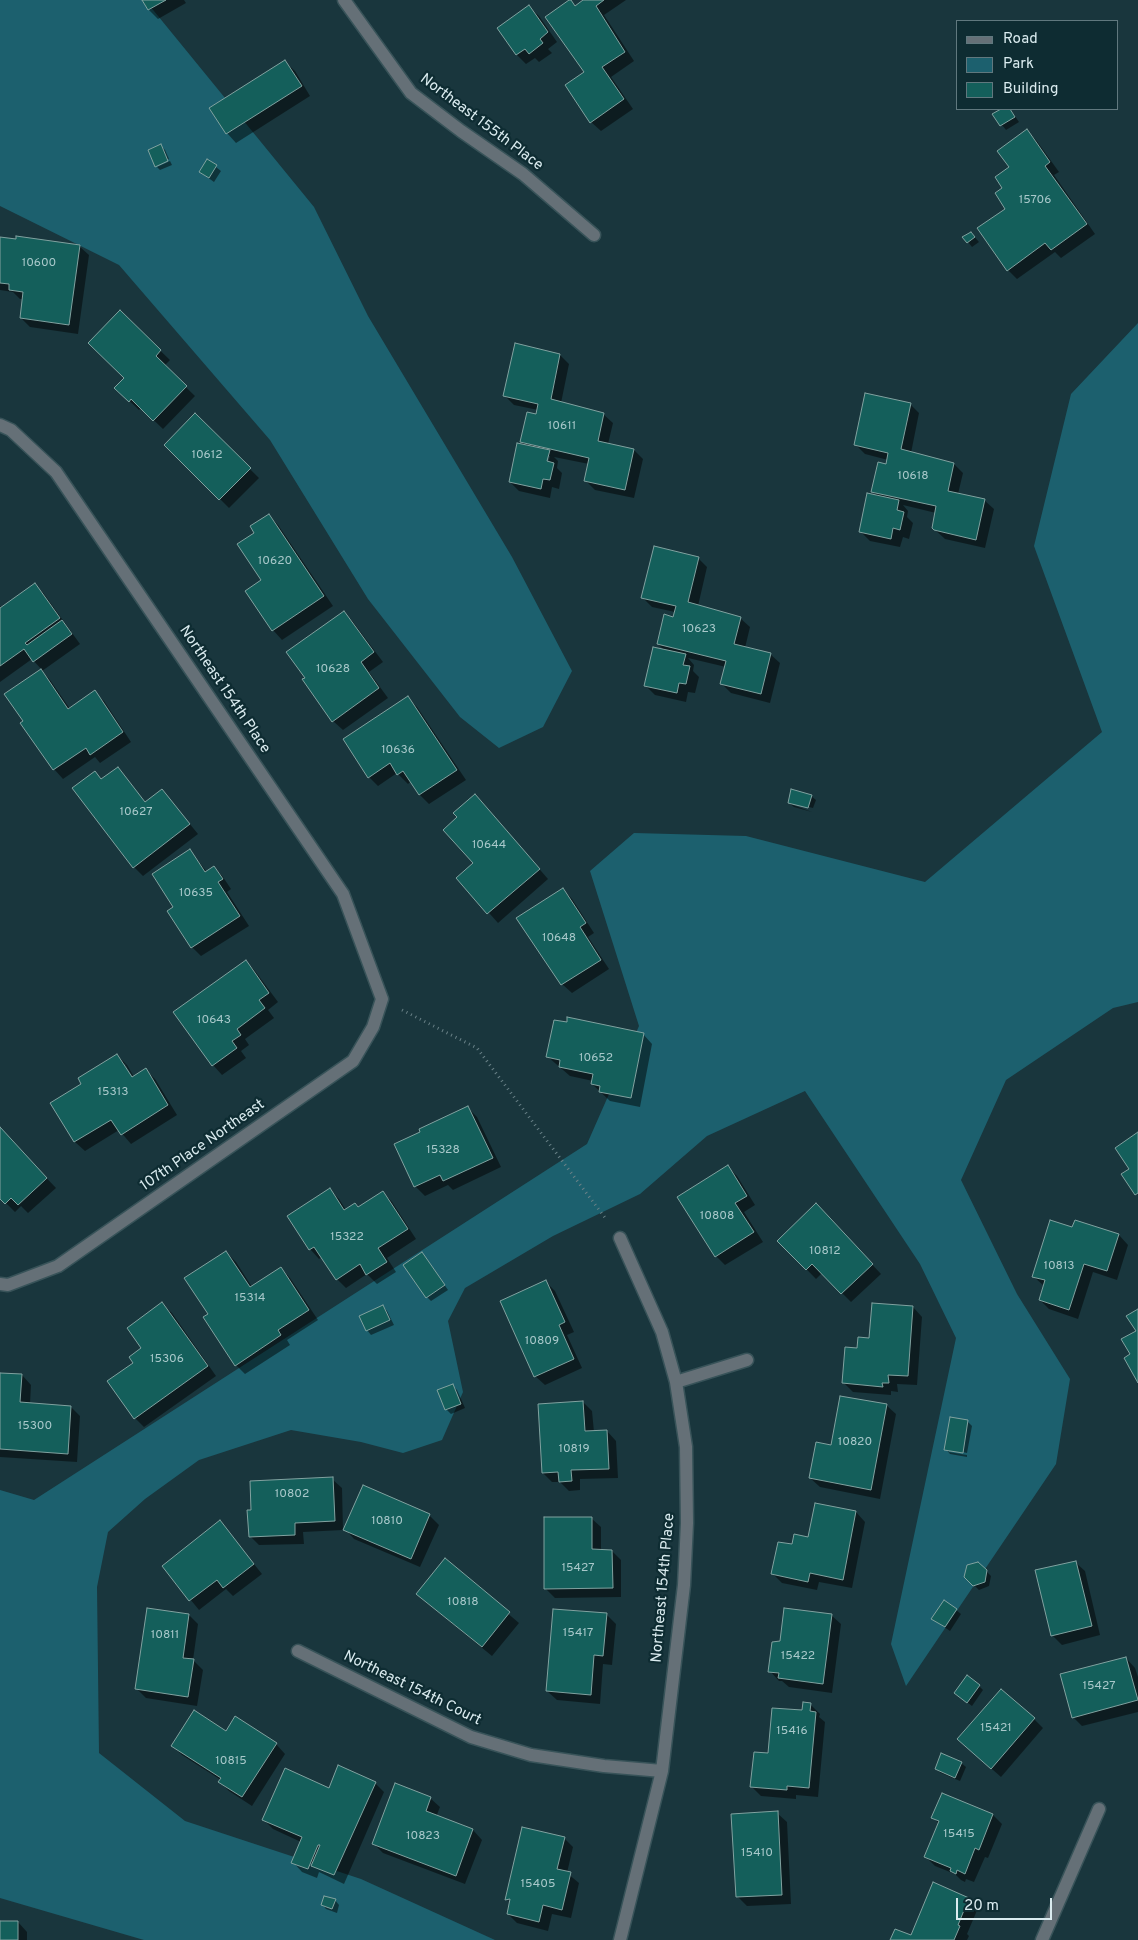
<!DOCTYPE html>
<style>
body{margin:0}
#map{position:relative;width:1138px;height:1940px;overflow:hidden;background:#19363d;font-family:Overpass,sans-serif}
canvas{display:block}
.legend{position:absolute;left:956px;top:20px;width:162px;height:90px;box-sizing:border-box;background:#0e2c32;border:1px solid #60787e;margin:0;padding:6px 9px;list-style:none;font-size:15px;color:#daebef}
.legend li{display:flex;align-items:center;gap:10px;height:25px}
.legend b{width:25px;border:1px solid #60787e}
.scale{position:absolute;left:956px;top:1898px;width:96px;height:22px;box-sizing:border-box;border:2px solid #daebef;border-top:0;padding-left:6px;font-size:15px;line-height:18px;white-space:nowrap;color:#daebef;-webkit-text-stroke:4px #0e2c32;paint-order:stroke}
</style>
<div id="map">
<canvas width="1138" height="1940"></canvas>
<ul class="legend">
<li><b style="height:6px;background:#657077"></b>Road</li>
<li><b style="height:14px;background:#1c606e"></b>Park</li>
<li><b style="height:14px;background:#145f5b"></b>Building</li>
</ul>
<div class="scale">20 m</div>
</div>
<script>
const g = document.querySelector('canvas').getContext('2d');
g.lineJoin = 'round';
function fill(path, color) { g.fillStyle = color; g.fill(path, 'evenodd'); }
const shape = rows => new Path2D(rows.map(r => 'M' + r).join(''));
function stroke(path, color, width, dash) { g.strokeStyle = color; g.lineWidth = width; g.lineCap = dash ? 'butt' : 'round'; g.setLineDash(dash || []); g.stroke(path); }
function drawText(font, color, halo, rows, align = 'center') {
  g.font = font + ' Overpass,sans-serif'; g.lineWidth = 4.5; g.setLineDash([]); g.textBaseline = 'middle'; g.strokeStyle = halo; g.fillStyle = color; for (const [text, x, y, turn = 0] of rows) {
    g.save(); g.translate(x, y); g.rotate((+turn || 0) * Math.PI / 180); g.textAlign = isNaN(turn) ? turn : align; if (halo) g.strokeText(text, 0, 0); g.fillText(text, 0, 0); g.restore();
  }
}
fill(shape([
 [0,0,145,0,314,207,368,316,512,557,572,671,543,727,499,748,460,717,368,599,270,440,119,265,0,206],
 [1138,323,1138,1002,1113,1008,1006,1080,961,1180,1017,1294,1070,1379,1056,1464,906,1686,891,1644,956,1338,920,1264,805,1091,707,1136,640,1194,553,1236,465,1288,448,1321,463,1392,442,1440,403,1453,361,1442,291,1430,199,1460,145,1499,108,1532,97,1587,99,1753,185,1821,361,1879,495,1940,144,1940,0,1898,0,1490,34,1500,587,1144,639,1026,590,871,634,833,746,836,925,882,1102,732,1034,546,1071,394]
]), '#1c606e');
fill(shape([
 [143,0,184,0,186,3,158,19,149,10],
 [585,0,626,0,604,15,634,61,611,77,633,109,601,131,591,122,585,72,570,1,576,7],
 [529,7,539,16,557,42,548,49,552,53,539,62,535,58,526,64,517,55,499,28],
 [285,62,295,71,310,96,236,143,227,133,211,109],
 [1003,109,1010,109,1019,122,1006,130,994,115],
 [1027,131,1036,140,1059,172,1054,175,1095,234,1061,258,1055,252,1017,279,1008,270,1007,209,1004,188],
 [161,146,165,150,169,159,156,165],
 [207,160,221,171,214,182,200,172],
 [170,161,172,165,160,170,157,167],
 [971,233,979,242,972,247,968,242],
 [0,238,79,246,89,255,78,334,30,327,21,318,23,299,20,299,13,292,0,290],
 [120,312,170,360,164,366,195,396,163,429,141,408,139,410,116,388,126,378],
 [560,355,569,364,561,403,603,414,613,423,608,444,634,450,643,459,634,498,595,490,585,480,589,464,554,457,558,461,557,468,562,473,559,489,552,487,550,498,519,491,510,482,526,446,521,442,537,416,538,410,514,405,504,395],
 [547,456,550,456,547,467],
 [910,404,919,413,911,453,954,464,963,473,958,494,984,500,994,509,985,548,945,539,933,528,936,513,903,505,908,511,907,517,913,523,909,539,903,537,900,547,870,541,860,531,878,497,872,491,887,465,888,460,865,454,856,445],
 [195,415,259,478,229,508,166,445],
 [269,515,278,525,333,606,282,640,273,630,246,591,263,581],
 [698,558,707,567,698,606,740,618,750,627,745,648,770,654,780,663,770,703,731,693,722,684,726,667,688,658,694,665,693,671,699,677,695,693,688,692,686,702,655,695,646,686,665,651,658,644,674,618,675,612,652,607,642,597],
 [35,584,44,594,80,644,42,671,50,680,70,709,94,692,104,701,131,742,100,763,95,757,63,779,54,769,6,694,42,670,32,659,0,682,0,606,2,608],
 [344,612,353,622,383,662,369,672,388,698,343,730,333,721,304,680,306,678],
 [408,698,417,707,466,780,429,804,420,795,411,781,408,784,397,773,378,786,369,777],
 [118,768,146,803,162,790,198,834,143,876,134,867,95,772,102,780],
 [811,796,816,800,813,808,793,803,793,805,812,812,794,807,789,803],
 [484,805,548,879,498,923,458,878,475,863],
 [190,851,207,872,214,867,223,877,231,889,227,892,249,926,201,956,192,947],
 [563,889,572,899,594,933,588,937,609,969,572,993,562,984],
 [246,961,255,971,278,1002,268,1010,274,1018,245,1039,249,1045,241,1051,246,1058,222,1075,213,1065],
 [643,1034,652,1044,640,1107,610,1101,592,1084,593,1081,570,1076,548,1057],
 [117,1055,127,1065,134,1077,146,1070,155,1079,177,1115,131,1144,119,1130,85,1151,75,1142,52,1103,83,1084],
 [122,1064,125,1064,136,1082,134,1083],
 [468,1108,477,1117,501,1167,453,1190,448,1185,425,1196,415,1186],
 [0,1129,56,1188,28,1213,21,1206,15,1212,0,1197],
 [728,1167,737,1176,755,1205,744,1212,763,1242,725,1265,716,1256],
 [330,1190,339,1199,346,1210,355,1204,359,1208,383,1192,392,1202,416,1239,387,1258,396,1272,377,1284,367,1274,346,1288,337,1279,322,1257,319,1259,310,1249],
 [825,1214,881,1274,851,1302,822,1273,816,1279,779,1241],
 [1076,1222,1119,1235,1128,1245,1117,1280,1093,1272,1078,1319,1049,1309,1040,1300,1044,1286,1033,1276,1073,1229],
 [226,1252,236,1262,252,1287,281,1268,290,1278,318,1320,287,1340,290,1345,245,1374,236,1365,210,1315],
 [426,1258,448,1290,431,1301,427,1297],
 [546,1282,555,1291,574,1332,567,1335,582,1368,545,1385,535,1376],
 [162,1304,172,1313,216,1376,144,1427,135,1418,135,1363],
 [383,1306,387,1311,394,1325,371,1335,367,1330],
 [913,1307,922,1317,917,1385,897,1384,898,1392,891,1391,891,1395,853,1392,844,1383,858,1350],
 [0,1374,22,1375,31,1385,30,1404,71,1407,80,1416,77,1462,0,1457],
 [453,1386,457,1390,465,1408,451,1414,446,1409],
 [583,1402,592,1411,594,1432,607,1431,616,1441,618,1478,580,1479,580,1490,569,1491,560,1482,552,1482,543,1473],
 [886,1405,896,1414,880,1499,820,1487,810,1478],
 [968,1422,972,1426,967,1453,949,1449,949,1452,967,1455,967,1457,950,1454,946,1449],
 [332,1479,342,1488,343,1530,303,1532,304,1544,259,1545,250,1536,252,1511],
 [363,1487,429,1515,439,1525,420,1567,354,1539,345,1529],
 [856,1512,865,1522,852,1588,819,1582,817,1590,782,1583,773,1574,793,1546],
 [591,1518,601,1527,601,1551,612,1551,621,1560,621,1597,555,1598,546,1589],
 [220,1522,262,1574,233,1596,226,1589,199,1610,163,1566],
 [445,1560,519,1623,492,1656,427,1603],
 [1075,1562,1085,1571,1100,1635,1062,1645,1052,1635],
 [978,1563,991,1576,989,1586,979,1590,965,1576],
 [956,1610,961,1614,950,1631,933,1619],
 [606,1614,616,1624,612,1665,603,1664,600,1704,557,1700,547,1691],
 [189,1615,198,1624,193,1660,203,1670,197,1706,146,1698,137,1689],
 [831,1615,841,1624,832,1693,789,1687,782,1681,779,1681,770,1671,781,1642],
 [1126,1658,1135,1668,1138,1677,1138,1712,1082,1726,1073,1717],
 [979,1686,983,1690,972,1706,960,1697],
 [810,1704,820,1714,819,1717,825,1722,818,1797,796,1795,796,1799,761,1796,751,1786,769,1754],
 [1034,1719,1043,1728,1001,1777,958,1739],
 [226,1733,276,1744,285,1754,252,1806,229,1791,220,1782,221,1780,182,1755,173,1746],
 [961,1763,966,1767,960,1781,941,1773,936,1769],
 [375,1783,384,1792,344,1884,319,1872,317,1878,302,1872,293,1862,301,1842,273,1829,264,1820,329,1789],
 [942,1794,993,1815,1002,1824,988,1858,985,1857,974,1882,966,1879,965,1882,961,1880,955,1874,935,1866,926,1857,939,1824,933,1817],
 [430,1798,440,1807,436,1817,473,1830,482,1840,465,1884,383,1853,374,1844],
 [777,1813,787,1822,791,1904,747,1906,737,1896],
 [564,1838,573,1847,567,1873,579,1883,571,1918,552,1914,548,1931,517,1923,508,1914,511,1903,507,1899],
 [969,1899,978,1908,967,1934,969,1936,967,1940,892,1940,911,1937],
 [335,1900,339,1905,337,1913,326,1909,322,1904],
 [0,1922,18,1922,27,1932,27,1940,0,1940]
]), '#0007');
const building = shape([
 [142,0,166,0,148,10,142,0],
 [569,0,571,0,575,6,583,0,604,0,596,6,625,52,602,67,624,99,590,123,565,85,584,72,545,17,569,0],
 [529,5,548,32,540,39,543,43,529,54,525,49,516,55,497,28,529,5],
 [285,60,302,86,226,134,209,108,285,60],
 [1001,109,1010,109,1015,117,1000,126,992,114,1001,109],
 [1027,129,1050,162,1045,166,1087,224,1051,250,1045,243,1007,271,977,228,1005,209,995,193,1002,188,995,177,1009,167,997,151,1027,129],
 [161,144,168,161,155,167,148,150,161,144],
 [207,159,217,165,209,178,199,172,207,159],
 [971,232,975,237,967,243,962,237,971,232],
 [16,236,80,245,69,325,20,318,23,292,9,290,9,284,0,283,0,237,16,239,16,236],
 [120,310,161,350,156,356,187,386,153,421,131,399,129,402,114,388,124,378,88,343,120,310],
 [515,343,560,354,551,399,604,413,598,441,634,449,625,490,584,481,589,458,520,442,527,412,536,414,538,404,503,396,515,343],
 [865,393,911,403,901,449,954,463,948,491,985,499,976,540,934,530,932,528,936,506,871,492,878,462,886,464,888,453,854,445,865,393],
 [195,413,251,468,219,500,164,445,195,413],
 [517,443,550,450,547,461,554,463,550,480,543,479,541,489,509,482,517,443],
 [867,493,899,500,897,510,904,512,900,530,893,528,891,539,859,532,867,493],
 [269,514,324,596,272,631,245,591,261,580,237,544,254,533,250,526,269,514],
 [654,546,699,557,688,602,741,617,734,644,771,653,761,694,720,684,726,661,657,644,664,614,673,617,676,606,641,598,654,546],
 [35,583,60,618,25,643,27,645,62,620,72,634,33,662,24,649,0,666,0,608,35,583],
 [344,611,374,652,361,662,379,688,332,722,302,679,305,678,286,652,344,611],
 [653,647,686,654,683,665,690,666,686,684,679,683,677,693,644,686,653,647],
 [41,669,68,709,95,690,123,732,90,755,86,748,53,770,20,723,23,721,4,694,41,669],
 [408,696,457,770,419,795,403,771,397,775,390,763,368,778,343,739,408,696],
 [118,767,145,802,162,789,190,824,133,868,72,788,95,771,101,779,118,767],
 [791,789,812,795,808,808,788,803,791,789],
 [475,794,540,869,487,914,456,878,473,863,443,830,457,817,453,813,475,794],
 [190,849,205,872,214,866,223,879,218,882,240,916,191,948,167,911,173,907,152,874,190,849],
 [563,888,586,923,580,927,601,960,561,985,516,918,563,888],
 [246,960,269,993,259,1000,265,1008,237,1029,241,1035,232,1041,237,1048,212,1066,173,1012,246,960],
 [567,1017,644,1033,631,1098,599,1092,600,1086,591,1084,593,1074,559,1067,560,1060,546,1057,554,1020,567,1022,567,1017],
 [117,1054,132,1077,146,1068,168,1105,121,1135,111,1120,74,1142,50,1103,81,1084,78,1078,117,1054],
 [468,1106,493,1158,443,1181,440,1175,414,1187,394,1144,420,1132,419,1129,468,1106],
 [0,1127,47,1178,18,1205,11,1198,5,1204,0,1199,0,1127],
 [1138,1132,1138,1193,1135,1195,1121,1174,1129,1169,1115,1148,1138,1132],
 [728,1165,747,1196,735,1203,754,1232,715,1257,677,1197,728,1165],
 [330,1188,344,1210,355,1203,358,1207,383,1191,408,1229,378,1248,387,1262,366,1275,360,1264,336,1280,314,1247,309,1250,287,1216,330,1188],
 [816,1203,873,1264,841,1294,812,1264,806,1270,777,1241,816,1203],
 [1050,1220,1072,1227,1075,1220,1119,1234,1107,1271,1084,1264,1069,1310,1039,1300,1045,1280,1032,1277,1050,1220],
 [226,1251,250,1287,281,1267,309,1310,278,1330,281,1335,235,1366,203,1317,208,1314,184,1278,226,1251],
 [422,1252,445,1285,426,1298,403,1265,422,1252],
 [546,1280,565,1322,559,1325,574,1359,534,1377,500,1301,546,1280],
 [162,1302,208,1366,134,1419,107,1381,133,1363,129,1357,141,1348,127,1328,162,1302],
 [872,1303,913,1306,908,1376,888,1375,889,1383,882,1383,883,1387,842,1383,845,1347,857,1348,858,1337,869,1338,872,1303],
 [383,1305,390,1320,366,1331,359,1316,383,1305],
 [1138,1309,1138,1383,1124,1358,1130,1354,1121,1339,1136,1331,1126,1316,1138,1309],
 [0,1373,22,1374,20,1402,71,1406,68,1454,0,1449,0,1373],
 [453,1384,461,1404,445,1410,437,1390,453,1384],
 [840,1396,887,1404,871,1490,809,1478,816,1442,831,1445,840,1396],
 [583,1401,585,1431,607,1430,609,1469,571,1470,572,1481,559,1482,558,1472,542,1473,538,1404,583,1401],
 [950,1417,968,1420,963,1453,944,1450,950,1417],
 [333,1477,335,1521,295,1523,295,1535,249,1537,247,1510,251,1510,250,1481,333,1477],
 [363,1485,430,1514,411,1559,343,1530,363,1485],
 [815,1503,856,1511,843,1580,810,1573,808,1582,771,1574,778,1542,792,1544,794,1534,808,1537,815,1503],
 [544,1517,592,1517,592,1549,612,1550,613,1588,544,1589,544,1517],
 [220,1520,254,1564,223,1588,217,1580,189,1601,162,1566,220,1520],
 [445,1558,510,1612,482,1647,416,1594,445,1558],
 [1076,1561,1092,1626,1051,1636,1035,1570,1076,1561],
 [978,1562,987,1570,985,1582,973,1586,964,1577,967,1565,978,1562],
 [944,1600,957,1609,945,1627,931,1619,944,1600],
 [147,1608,189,1614,183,1658,194,1659,188,1697,135,1689,147,1608],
 [784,1608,832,1614,823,1684,778,1678,779,1673,768,1672,772,1642,780,1641,784,1608],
 [553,1609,607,1613,603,1656,594,1655,591,1695,546,1691,553,1609],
 [1126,1657,1138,1700,1072,1718,1060,1674,1126,1657],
 [967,1675,980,1685,967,1703,954,1693,967,1675],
 [1001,1689,1035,1718,991,1769,957,1739,1001,1689],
 [803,1702,811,1703,810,1711,816,1712,809,1788,787,1786,787,1790,750,1787,754,1752,768,1753,772,1708,802,1710,803,1702],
 [194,1710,226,1731,235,1716,277,1743,242,1797,218,1782,221,1778,171,1746,194,1710],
 [941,1753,962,1762,955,1778,935,1769,941,1753],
 [338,1765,376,1782,334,1875,311,1866,320,1845,318,1845,308,1869,291,1863,302,1837,262,1820,285,1768,329,1788,338,1765],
 [395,1783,431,1797,426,1811,473,1829,456,1876,372,1844,395,1783],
 [942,1793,993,1814,979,1850,975,1848,965,1874,957,1870,956,1874,950,1871,951,1868,924,1857,939,1821,931,1818,942,1793],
 [778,1811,782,1895,736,1897,731,1814,778,1811],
 [522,1827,565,1837,557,1869,571,1872,562,1910,543,1905,539,1922,507,1914,510,1899,505,1900,522,1827],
 [933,1882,969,1898,958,1925,960,1926,954,1940,890,1940,895,1929,911,1935,933,1882],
 [324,1896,336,1899,332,1909,321,1905,324,1896],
 [0,1921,18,1921,18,1940,0,1940,0,1921]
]);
fill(building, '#145f5b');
stroke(building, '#81a2a0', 1);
const street = shape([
 [344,0,411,93,461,131,523,174,594,235],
 [0,425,11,430,56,472,343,894,382,999,373,1027,353,1061,58,1266,8,1285,0,1284],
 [620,1238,662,1332,676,1382,686,1447,687,1523,684,1585,662,1771,620,1940],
 [676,1382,747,1360],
 [298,1651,471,1737,531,1755,604,1766,662,1771],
 [1042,1940,1099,1809]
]);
stroke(street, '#385359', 15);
stroke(shape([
 [402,1010,477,1048,606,1219]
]), '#698187', 3, [1, 4]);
stroke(street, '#657077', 12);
drawText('12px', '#a8c8ca', null, [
 ["15706",1035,201],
 ["10600",39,264],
 ["10611",562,427],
 ["10612",207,456],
 ["10618",913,477],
 ["10620",275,562],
 ["10623",699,630],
 ["10628",333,670],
 ["10636",398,751],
 ["10627",136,813],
 ["10644",489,846],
 ["10635",196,894],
 ["10648",559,939],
 ["10643",214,1021],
 ["10652",596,1059],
 ["15313",113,1093],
 ["15328",443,1151],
 ["10808",717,1217],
 ["15322",347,1238],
 ["10812",825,1252],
 ["10813",1059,1267],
 ["15314",250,1299],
 ["10809",542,1342],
 ["15306",167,1360],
 ["15300",35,1427],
 ["10820",855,1443],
 ["10819",574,1450],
 ["10802",292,1495],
 ["10810",387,1522],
 ["15427",578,1569],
 ["10818",463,1603],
 ["15417",578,1634],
 ["10811",165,1636],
 ["15422",798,1657],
 ["15427",1099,1687],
 ["15421",996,1729],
 ["15416",792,1732],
 ["10815",231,1762],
 ["15415",959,1835],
 ["10823",423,1837],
 ["15410",757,1854],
 ["15405",538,1885]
]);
drawText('15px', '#daebef', '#0e2c32', [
 ["Northeast 155th Place",481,123,37],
 ["Northeast 154th Place",224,690,56],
 ["107th Place Northeast",203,1146,-35],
 ["Northeast 154th Place",664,1588,-85],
 ["Northeast 154th Court",412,1689,26]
]);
</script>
